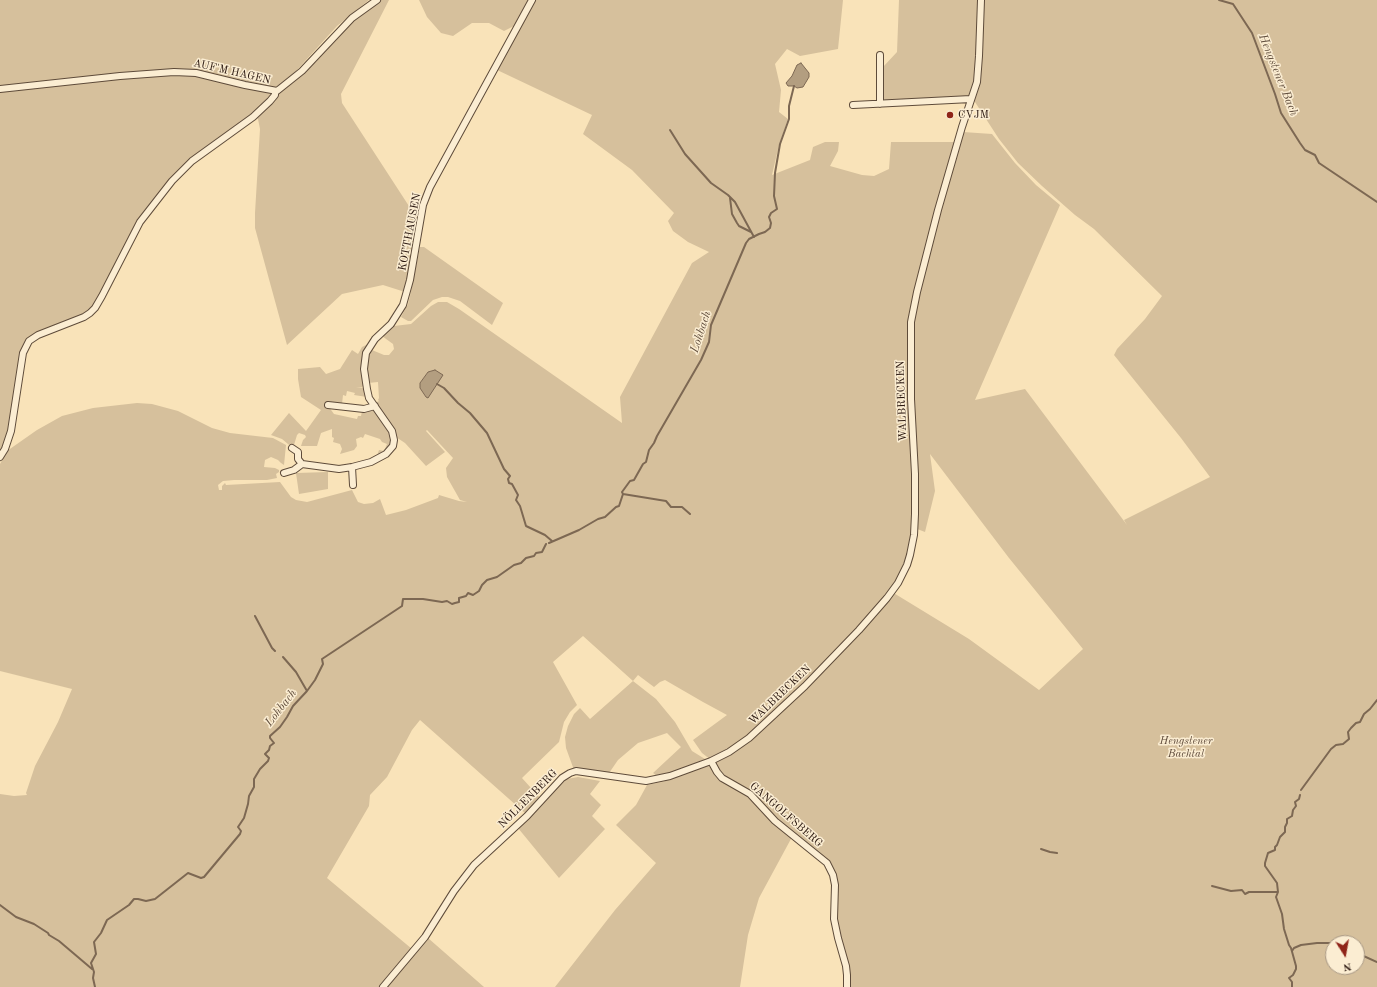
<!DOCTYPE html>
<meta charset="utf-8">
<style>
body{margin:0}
#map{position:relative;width:1377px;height:987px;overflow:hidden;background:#f9e3b9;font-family:"Old Standard TT",serif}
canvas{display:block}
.north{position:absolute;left:1325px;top:935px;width:40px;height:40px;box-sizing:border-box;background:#fbedd2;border:1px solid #a89884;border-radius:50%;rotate:169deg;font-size:11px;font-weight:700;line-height:16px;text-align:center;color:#2b1810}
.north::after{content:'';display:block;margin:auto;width:14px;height:18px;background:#8f2418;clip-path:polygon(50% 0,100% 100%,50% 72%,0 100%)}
</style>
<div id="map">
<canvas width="1377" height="987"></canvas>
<div class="north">N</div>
</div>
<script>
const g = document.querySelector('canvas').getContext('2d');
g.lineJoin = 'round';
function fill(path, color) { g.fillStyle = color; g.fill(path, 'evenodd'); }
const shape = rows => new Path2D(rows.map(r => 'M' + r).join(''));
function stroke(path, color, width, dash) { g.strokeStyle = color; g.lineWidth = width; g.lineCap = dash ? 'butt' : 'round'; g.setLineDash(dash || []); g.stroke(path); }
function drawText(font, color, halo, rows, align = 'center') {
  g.font = font + ' "Old Standard TT",serif'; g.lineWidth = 3; g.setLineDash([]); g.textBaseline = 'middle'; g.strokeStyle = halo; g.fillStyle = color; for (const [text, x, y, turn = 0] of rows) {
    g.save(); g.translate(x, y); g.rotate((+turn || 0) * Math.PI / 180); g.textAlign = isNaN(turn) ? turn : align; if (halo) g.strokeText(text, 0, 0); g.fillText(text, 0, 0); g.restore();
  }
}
fill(shape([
 [0,0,369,0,337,26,296,71,257,111,251,113,253,115,212,144,156,199,121,256,89,312,46,330,24,346,10,435,0,453,0,92,120,78,174,74,195,75,244,87,239,74,241,82,217,74,185,69,174,69,0,87],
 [378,0,389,0,341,94,342,103,418,220,405,292,383,285,342,294,287,345,255,228,255,213,260,129,258,119,255,116,340,30],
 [419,0,529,0,514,26,504,31,489,23,472,23,453,36,441,33,427,17],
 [535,0,843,0,838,49,800,56,787,49,775,64,781,90,779,112,788,119,779,145,772,175,810,160,813,147,825,142,839,142,838,151,830,166,862,175,874,176,889,169,891,142,957,142,963,132,992,134,1015,163,1036,185,1060,205,975,400,1025,389,1127,525,1124,520,1210,477,1181,438,1114,355,1117,349,1145,319,1162,296,1094,229,1075,215,1042,186,1018,163,999,139,975,102,971,99,880,104,883,67,897,52,899,0,1377,0,1377,987,845,987,845,975,840,950,832,882,829,874,823,862,792,837,759,898,748,935,740,987,555,987,615,910,656,863,616,825,636,805,647,785,662,782,685,774,707,763,711,768,714,767,711,760,702,753,693,740,727,715,703,702,665,680,660,682,654,687,638,675,633,681,656,699,675,722,692,751,705,759,660,778,653,773,681,747,667,733,638,743,618,760,607,776,574,770,566,748,565,737,568,726,574,714,580,708,590,719,633,681,583,636,553,662,577,705,570,712,564,722,559,742,522,778,541,799,526,814,420,720,412,730,387,777,370,795,369,806,327,878,412,949,380,987,0,987,0,794,14,796,27,795,26,793,35,766,58,722,72,689,0,671,0,464,7,451,37,430,62,416,93,408,137,403,152,404,178,411,212,428,230,433,273,438,286,445,284,465,281,463,278,460,271,457,265,460,264,467,275,468,279,470,279,472,276,474,277,478,267,480,234,480,223,481,218,485,219,490,222,490,222,486,225,483,226,485,280,482,291,497,296,500,307,502,352,490,358,502,364,504,373,503,380,499,386,515,406,510,438,498,439,495,459,501,467,502,460,500,447,477,446,468,453,458,427,430,426,431,445,452,426,466,405,443,396,437,375,403,379,401,378,400,379,398,378,382,368,383,366,374,368,358,372,350,384,355,389,355,394,349,393,344,382,336,384,334,394,326,411,324,431,306,438,302,447,302,459,309,622,423,620,397,692,263,709,252,688,242,673,231,668,221,674,213,632,170,583,134,592,115,495,69,517,33],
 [435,370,426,397,420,388,420,383,428,372],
 [930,454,1009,558,1083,649,1039,690,969,639,892,592,904,568,912,527,925,532,935,491],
 [1333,943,1357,943,1357,967,1333,967],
 [420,247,424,247,503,303,492,325,460,301,448,297,442,297,433,300,411,321,408,321,401,317,408,304,410,296],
 [370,343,364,385,362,387,356,387,365,388,367,397,354,395,355,393,347,391,346,396,343,395,342,404,335,405,326,402,326,403,334,414,357,419,358,416,361,416,362,411,377,411,391,433,392,443,387,451,377,456,379,450,384,451,387,444,382,442,380,439,365,434,363,438,361,437,356,439,357,446,354,450,340,454,342,449,340,444,333,442,334,438,332,437,332,429,321,433,317,446,301,446,303,440,306,437,305,435,299,433,297,435,294,445,296,446,294,446,294,449,282,439,271,435,289,413,306,431,321,410,301,397,298,379,298,369,320,367,326,374,340,369,352,350,358,354,362,347],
 [328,472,328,489,299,494,296,473],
 [578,777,600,781,590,794,601,805,592,816,605,829,559,878,518,828,561,784,567,779],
 [428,938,484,987,386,987]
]), '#d6c09c');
const water = shape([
 [801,63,809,73,809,77,803,87,797,88,794,86,788,86,786,83,792,76,797,65,801,63],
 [435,370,443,375,428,398,426,397,420,388,420,383,428,372,435,370]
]);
fill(water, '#b39e80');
stroke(water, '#7d6853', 1);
stroke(shape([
 [1219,0,1233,4,1252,33,1275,94,1281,113,1300,143,1305,150,1315,155,1319,163,1377,202],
 [670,130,685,154,711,183,728,195,735,202,754,237],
 [730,198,732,214,737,223,739,226,751,232],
 [437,384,444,388,458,403,470,413,487,433,504,469,510,476,508,479,509,483,512,484,518,495,516,500,520,506,526,526,545,535,552,541],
 [623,494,666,501,671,507,682,507,690,514],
 [549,543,579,530,598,519,605,517,616,507,619,506,623,494,622,492,630,481,634,480,643,464,646,462,649,450,654,443,657,436,701,360,709,342,711,325,746,243,749,239,759,234,765,232,770,228,771,223,769,217,771,213,777,209,774,196,775,173,780,144,789,119,789,106,794,86],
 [255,616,272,648,275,651],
 [283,657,296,672,307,691],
 [1301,790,1331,749,1336,745,1343,744,1349,739,1348,732,1351,728,1356,723,1360,722,1364,714,1370,709,1377,700],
 [1041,849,1050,852,1057,853],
 [1212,886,1231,891,1242,890,1245,894,1249,892,1277,892],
 [0,905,16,917,34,924,48,933,49,935,59,941,92,969],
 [1292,951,1294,948,1301,945,1317,943,1339,943],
 [1357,953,1377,962],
 [95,987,93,978,94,972,91,963,96,954,94,942,101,933,107,920,129,905,134,899,138,899,146,901,155,899,188,873,201,878,204,877,240,834,241,831,238,827,244,818,248,804,249,796,254,787,254,779,260,769,268,761,269,758,265,754,269,750,270,746,274,743,270,738,270,736,280,727,287,717,293,706,307,691,315,680,323,664,322,659,402,606,403,599,423,599,442,602,447,601,452,604,455,603,459,602,459,598,466,596,468,593,473,595,479,591,482,585,487,580,497,577,514,565,521,563,526,558,534,556,536,553,542,552,546,544],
 [1292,987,1292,982,1289,978,1293,975,1296,969,1296,966,1291,948,1289,945,1284,929,1282,914,1276,897,1278,892,1277,883,1265,866,1265,863,1268,853,1275,850,1275,847,1277,845,1280,837,1285,832,1285,827,1287,823,1287,819,1292,816,1293,810,1296,806,1295,802,1299,799,1300,795]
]), '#7d6853', 2);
const minor = shape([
 [880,55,880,104],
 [0,89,120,76,174,72,196,73,245,85,277,91,302,71,352,18,377,0],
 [853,105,971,99],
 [328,405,364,409,375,406],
 [292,448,298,452,298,459,302,464,339,469,352,467,371,462,386,454,393,446,394,440,392,431,369,398,367,389,364,369,366,353,375,339,391,324,403,305,410,280,423,205,430,187,532,0],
 [0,457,5,449,11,431,23,353,29,341,38,335,84,317,90,313,95,308,102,296,140,222,172,181,192,161,253,117,270,101,275,95,275,92],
 [352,467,353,485],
 [284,473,294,470,302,464],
 [711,761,717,772,722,778,750,794,775,821,827,863,833,875,835,885,834,919,838,938,846,966,847,975,847,987],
 [383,987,425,937,454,891,474,865,527,816,562,778,570,773,576,771,646,781,670,776,711,761,729,752,749,738,805,686,859,630,887,598,898,583,907,565,910,555,914,535,915,514,915,474,911,399,911,322,917,292,938,210,962,127,977,82,979,56,981,0]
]);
stroke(minor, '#5e4b3a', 8);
stroke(minor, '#fbedd2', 6);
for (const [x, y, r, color] of [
 [950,115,4,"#8f2418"]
]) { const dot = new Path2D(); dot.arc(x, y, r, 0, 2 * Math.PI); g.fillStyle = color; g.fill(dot); stroke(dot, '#fbedd2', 1.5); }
drawText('11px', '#2b1810', '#fbedd2', [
 ["AUF'M HAGEN",232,72,13],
 ["KOTTHAUSEN",410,232,-79],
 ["WALBRECKEN",902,401,-92],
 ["WALBRECKEN",780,695,-44],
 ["NÖLLENBERG",528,799,-45],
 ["GANGOLFSBERG",786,815,41]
]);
drawText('11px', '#2b1810', '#fbedd2', [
 ["CVJM",958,115]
], 'left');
drawText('italic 11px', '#5e4a3a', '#fbedd2', [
 ["Hengstener",1186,741],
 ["Bachtal",1186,754]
]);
drawText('italic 12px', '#614e3d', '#fbedd2', [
 ["Hengstener Bach",1278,75,68],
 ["Lohbach",701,332,-72],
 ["Lohbach",281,708,-52]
]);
</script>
